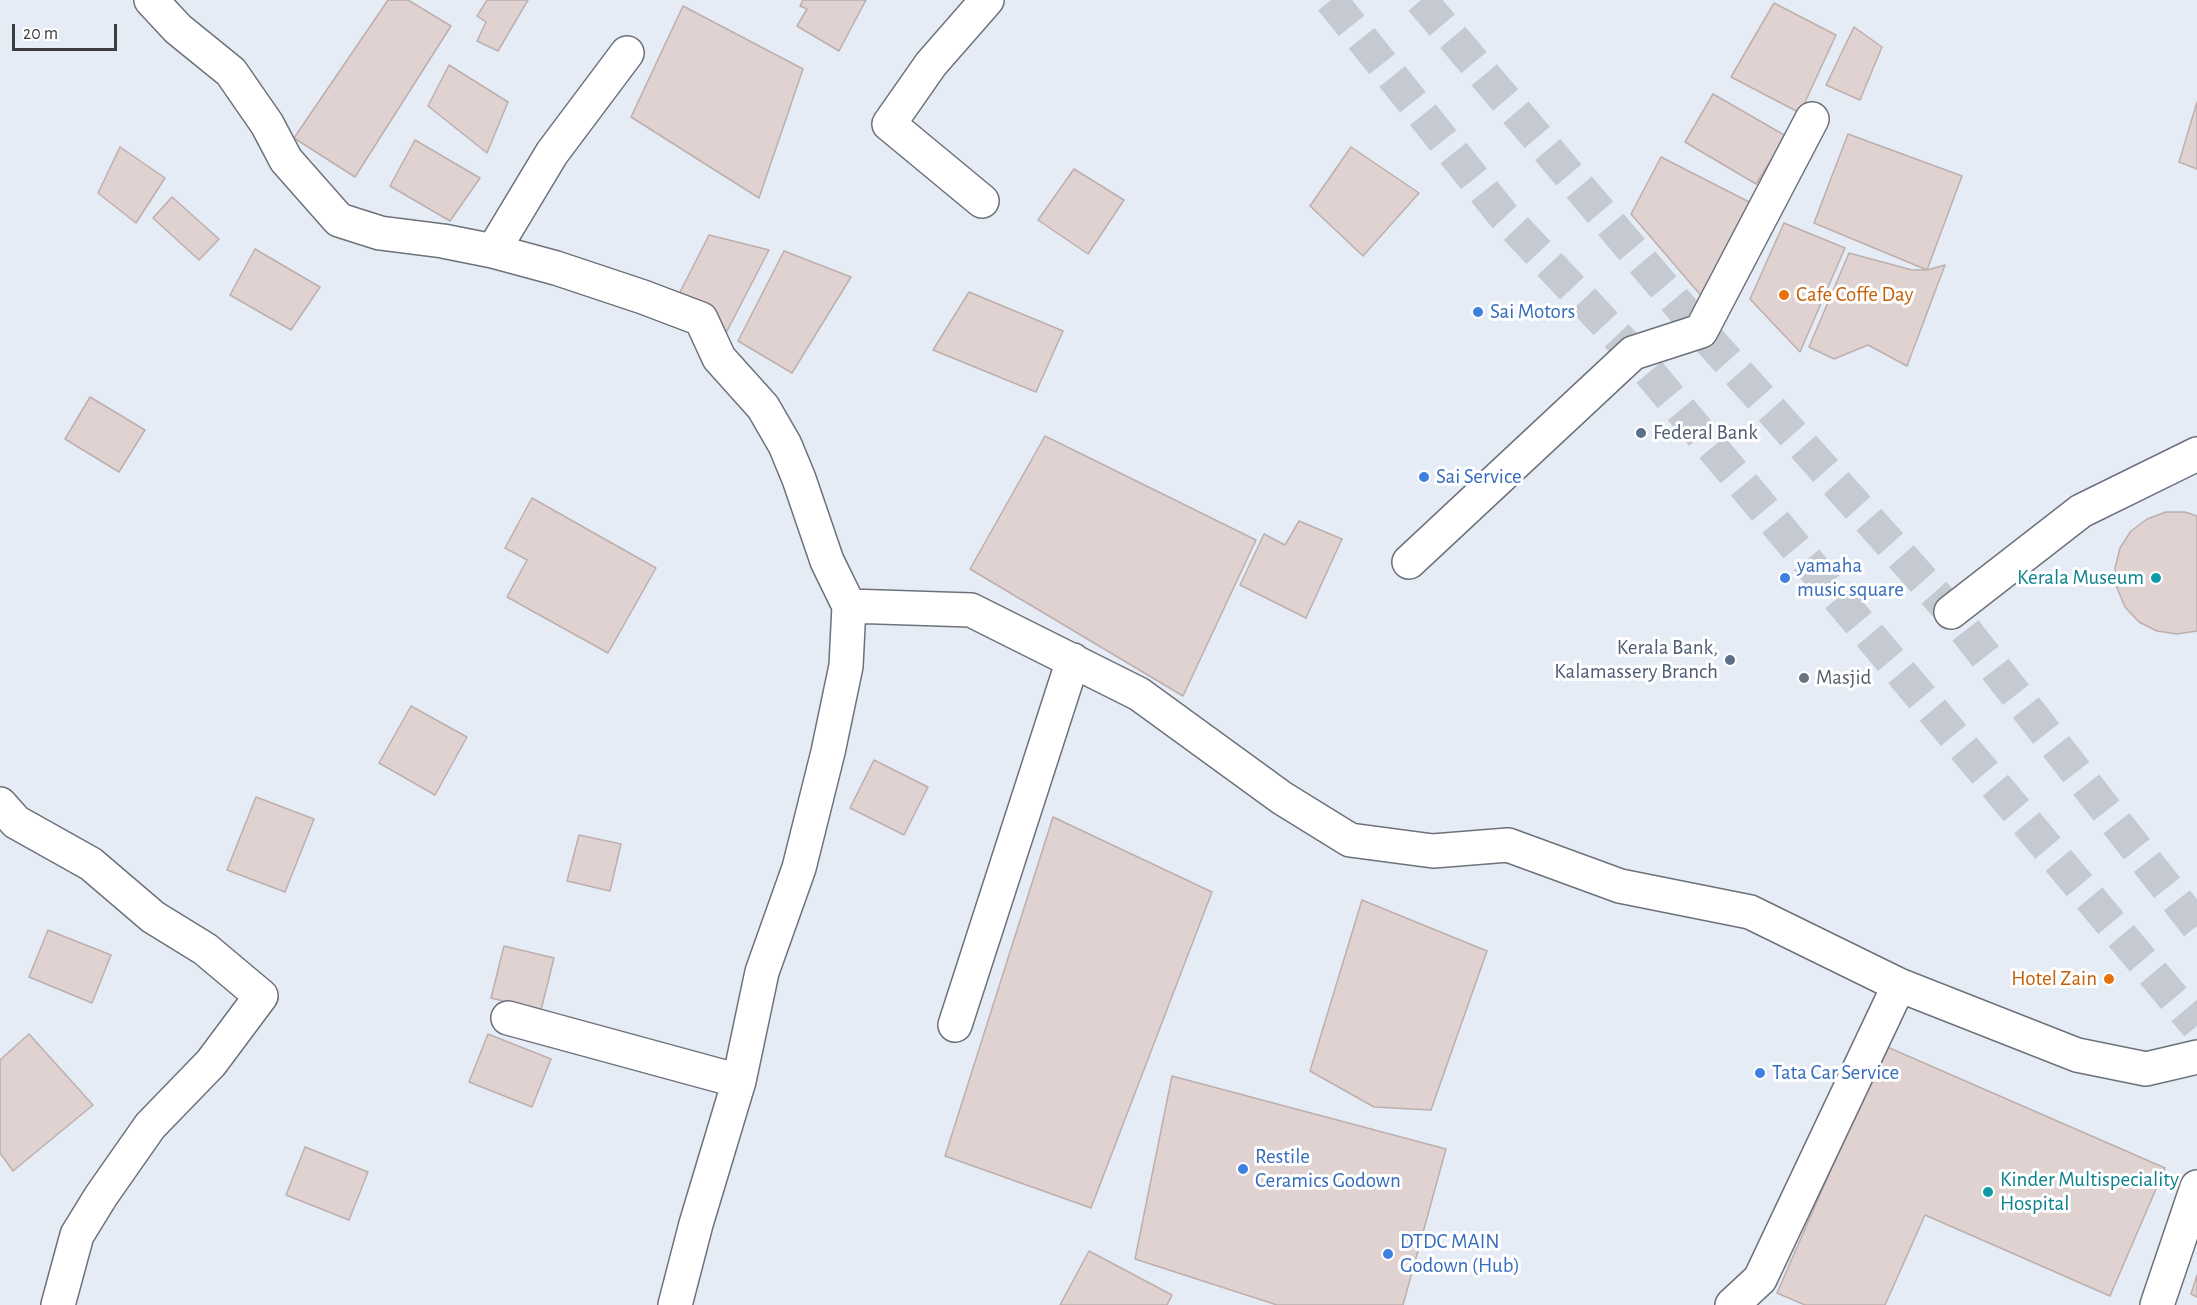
<!DOCTYPE html>
<style>
body{margin:0}
#map{position:relative;width:2197px;height:1305px;overflow:hidden;background:#e6ecf6;font-family:"Alegreya Sans",sans-serif}
canvas{display:block}
.scale{position:absolute;left:12px;top:24px;width:105px;height:27px;box-sizing:border-box;border:3px solid #3b3d41;border-top:0;padding-left:8px;font-size:18px;line-height:21px;white-space:nowrap;color:#3b3d41;-webkit-text-stroke:4px #fff;paint-order:stroke}
</style>
<div id="map">
<canvas width="2197" height="1305"></canvas>
<div class="scale">20 m</div>
</div>
<script>
const g = document.querySelector('canvas').getContext('2d');
g.lineJoin = 'round';
function fill(path, color) { g.fillStyle = color; g.fill(path, 'evenodd'); }
const shape = rows => new Path2D(rows.map(r => 'M' + r).join(''));
function stroke(path, color, width, dash) { g.strokeStyle = color; g.lineWidth = width; g.lineCap = dash ? 'butt' : 'round'; g.setLineDash(dash || []); g.stroke(path); }
function drawText(font, color, halo, rows, align = 'center') {
  g.font = font + ' "Alegreya Sans",sans-serif'; g.lineWidth = 6; g.setLineDash([]); g.textBaseline = 'middle'; g.strokeStyle = halo; g.fillStyle = color; for (const [text, x, y, turn = 0] of rows) {
    g.save(); g.translate(x, y); g.rotate((+turn || 0) * Math.PI / 180); g.textAlign = isNaN(turn) ? turn : align; if (halo) g.strokeText(text, 0, 0); g.fillText(text, 0, 0); g.restore();
  }
}
const building = shape([
 [388,0,408,0,451,26,355,177,294,138,388,0],
 [487,0,528,0,498,51,477,41,486,22,477,16,487,0],
 [803,0,866,0,839,51,797,26,807,9,800,6,803,0],
 [1774,3,1836,35,1800,113,1731,77,1774,3],
 [683,6,803,69,759,198,631,117,683,6],
 [1854,27,1882,47,1860,100,1826,85,1854,27],
 [449,65,508,102,487,153,428,106,449,65],
 [1713,94,1786,136,1756,184,1685,142,1713,94],
 [2197,102,2197,169,2179,162,2197,102],
 [1848,134,1962,176,1927,270,1814,223,1848,134],
 [415,140,480,178,450,221,390,186,415,140],
 [120,147,165,178,136,223,98,193,120,147],
 [1351,147,1419,193,1363,256,1310,206,1351,147],
 [1661,157,1757,206,1704,299,1631,214,1661,157],
 [1074,169,1124,200,1088,254,1038,220,1074,169],
 [172,197,219,239,199,260,153,218,172,197],
 [1784,223,1845,248,1800,352,1750,299,1784,223],
 [709,235,769,250,725,335,676,300,709,235],
 [255,249,320,287,291,330,230,295,255,249],
 [784,251,851,277,792,373,738,341,784,251],
 [1849,253,1912,270,1927,270,1945,265,1907,366,1868,345,1834,359,1809,347,1849,253],
 [969,292,1063,331,1036,392,933,350,969,292],
 [90,397,145,430,119,472,65,439,90,397],
 [1045,436,1256,540,1183,696,970,569,1045,436],
 [532,498,656,568,608,653,507,597,527,560,505,548,532,498],
 [2166,512,2185,512,2197,516,2197,631,2177,634,2157,631,2139,622,2125,607,2117,588,2115,568,2120,548,2131,531,2147,519,2166,512],
 [1299,521,1342,539,1306,618,1240,585,1264,534,1285,545,1299,521],
 [411,706,467,737,435,795,379,763,411,706],
 [874,760,928,787,904,835,850,808,874,760],
 [256,797,314,819,285,892,227,870,256,797],
 [1053,817,1212,892,1091,1208,945,1156,1053,817],
 [579,835,621,844,610,891,567,881,579,835],
 [1362,900,1487,951,1431,1110,1374,1107,1310,1071,1362,900],
 [48,930,111,955,92,1003,29,977,48,930],
 [504,946,554,958,541,1010,491,998,504,946],
 [29,1034,93,1105,13,1171,0,1153,0,1060,29,1034],
 [488,1034,551,1059,532,1107,469,1082,488,1034],
 [1885,1046,2165,1168,2110,1296,1925,1215,1885,1305,1805,1305,1777,1293,1885,1046],
 [1172,1076,1446,1149,1403,1305,1277,1305,1135,1259,1172,1076],
 [305,1147,368,1172,349,1220,286,1195,305,1147],
 [1089,1251,1172,1295,1167,1305,1060,1305,1089,1251],
 [2197,1275,2197,1297,2191,1294,2197,1275]
]);
fill(building, '#dfd2d0');
stroke(building, '#bcafad', 1.5);
stroke(shape([
 [1331,0,1503,215,1633,353,2197,1026],
 [1421,0,1701,331,1951,612,2197,926]
]), '#c4c9d2', 33, [33, 16]);
const minor = shape([
 [151,0,178,29,231,72,267,124,286,160,339,220,380,233,443,241,493,251,556,268,643,297,701,319,719,358,763,407,785,445,799,479,827,561,849,606,846,666,828,752,799,868,762,972,739,1081,696,1224,675,1305],
 [982,201,889,124,931,64,987,0],
 [493,251,552,153,627,53],
 [1409,562,1633,353,1701,331,1812,119],
 [849,606,971,610,1139,694,1282,798,1350,840,1433,851,1508,845,1620,886,1750,912,1899,985,2077,1055,2146,1069,2197,1057],
 [1951,612,2081,511,2197,454],
 [0,804,16,822,91,864,153,917,205,949,261,996,211,1063,150,1126,101,1196,77,1235,58,1305],
 [508,1018,739,1081],
 [955,1025,1073,660],
 [1732,1305,1760,1279,1899,985],
 [2157,1305,2197,1187]
]);
stroke(minor, '#6c717a', 36);
stroke(minor, '#fff', 33);
for (const [x, y, r, color] of [
 [1784,295,6,"#e8710a"],
 [1478,312,6,"#3f7fe0"],
 [1641,433,6,"#5c6f8a"],
 [1424,477,6,"#3f7fe0"],
 [1785,578,6,"#3f7fe0"],
 [2156,578,6,"#0f9aa8"],
 [1730,660,6,"#5c6f8a"],
 [1804,678,6,"#6b7280"],
 [2109,979,6,"#e8710a"],
 [1760,1073,6,"#3f7fe0"],
 [1243,1169,6,"#3f7fe0"],
 [1988,1192,6,"#0f9aa8"],
 [1388,1254,6,"#3f7fe0"]
]) { const dot = new Path2D(); dot.arc(x, y, r, 0, 2 * Math.PI); g.fillStyle = color; g.fill(dot); stroke(dot, '#fff', 2); }
drawText('21px', '#c56008', '#fff', [
 ["Cafe Coffe Day",1796,295],
 ["Hotel Zain",2097,979,"right"]
], 'left');
drawText('21px', '#366cbe', '#fff', [
 ["Sai Motors",1490,312],
 ["Sai Service",1436,477],
 ["yamaha",1797,566],
 ["music square",1797,590],
 ["Tata Car Service",1772,1073],
 ["Restile",1255,1157],
 ["Ceramics Godown",1255,1181],
 ["DTDC MAIN",1400,1242],
 ["Godown (Hub)",1400,1266]
], 'left');
drawText('21px', '#4e5e75', '#fff', [
 ["Federal Bank",1653,433],
 ["Kerala Bank,",1718,648,"right"],
 ["Kalamassery Branch",1718,672,"right"]
], 'left');
drawText('21px', '#0d838f', '#fff', [
 ["Kerala Museum",2144,578],
 ["Kinder Multispeciality",2000,1180,"left"],
 ["Hospital",2000,1204,"left"]
], 'right');
drawText('21px', '#5b616d', '#fff', [
 ["Masjid",1816,678]
], 'left');
</script>
